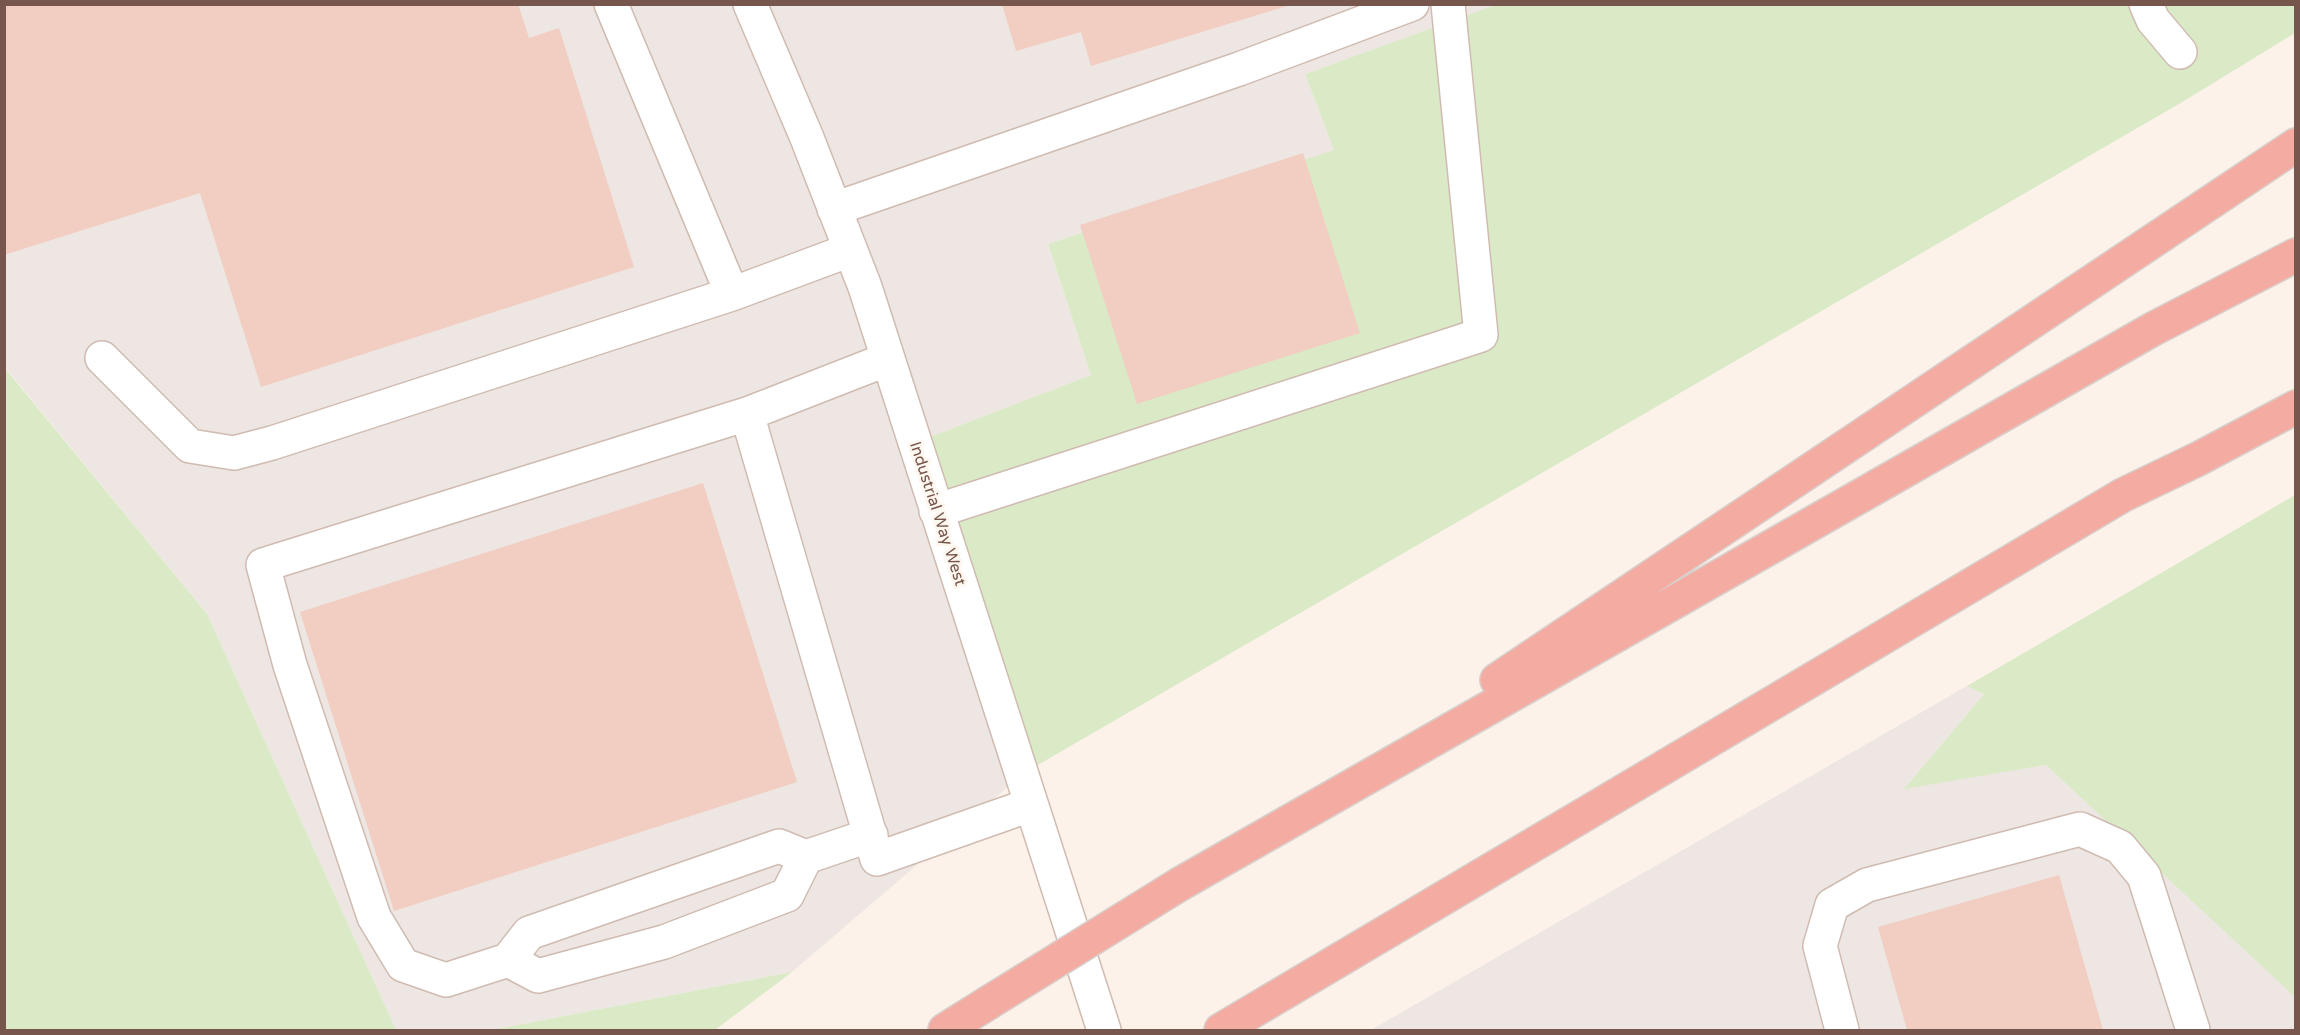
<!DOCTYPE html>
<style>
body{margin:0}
#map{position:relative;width:2300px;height:1035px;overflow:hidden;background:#fcf2e9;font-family:"Varela Round",sans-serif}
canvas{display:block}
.frame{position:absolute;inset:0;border:6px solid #76564d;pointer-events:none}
</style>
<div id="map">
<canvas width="2300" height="1035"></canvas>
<div class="frame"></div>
</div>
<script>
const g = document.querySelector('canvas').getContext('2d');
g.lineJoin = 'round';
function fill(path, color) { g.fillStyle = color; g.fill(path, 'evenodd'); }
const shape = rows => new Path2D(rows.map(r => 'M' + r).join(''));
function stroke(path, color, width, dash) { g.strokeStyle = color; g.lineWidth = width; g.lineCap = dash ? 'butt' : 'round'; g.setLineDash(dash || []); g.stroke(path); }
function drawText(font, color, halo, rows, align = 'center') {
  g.font = font + ' "Varela Round",sans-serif'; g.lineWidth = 6; g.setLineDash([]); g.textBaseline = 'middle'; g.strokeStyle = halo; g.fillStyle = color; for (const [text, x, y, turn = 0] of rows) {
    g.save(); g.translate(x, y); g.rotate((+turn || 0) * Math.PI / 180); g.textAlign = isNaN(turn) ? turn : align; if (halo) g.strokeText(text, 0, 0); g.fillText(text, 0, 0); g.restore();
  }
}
fill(shape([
 [4,5,1495,5,1305,74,1334,150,1048,244,1091,375,909,445,1024,773,792,972,492,1030,396,1030,207,614,5,367],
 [1967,686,1984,694,1905,788,2046,765,2296,997,2295,1030,1371,1030]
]), '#ede6e2');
fill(shape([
 [1495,5,2295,5,2295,33,2184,101,1024,773,909,445,1091,375,1048,244,1334,150,1305,74],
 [4,367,207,614,396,1030,5,1030],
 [2295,495,2295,997,2046,765,1904,789,1984,694,1967,686],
 [792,972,715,1030,492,1030]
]), '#daeac7');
fill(shape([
 [4,4,518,4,529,38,559,28,634,267,261,387,200,193,4,255],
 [1002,4,1290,4,1290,5,1091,66,1081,32,1016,51],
 [1303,153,1360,333,1137,404,1080,225],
 [703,483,797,782,394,911,300,612],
 [2059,875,2103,1030,1907,1030,1878,927]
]), '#f1cec1');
const minor = shape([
 [611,4,732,294,850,250],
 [750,4,807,138,865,287,1104,1030],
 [2146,4,2153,20,2180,52],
 [834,209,1239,69,1412,4],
 [102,358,190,446,234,453,272,443,732,294],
 [888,359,747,414,877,859,1030,805],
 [936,511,1481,335,1448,4],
 [806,857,787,895,664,942,538,976,508,960,529,933,779,846,806,857,871,835],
 [508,960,446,980,403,965,374,917,290,665,263,565,747,414],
 [1842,1030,1820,946,1832,905,1867,885,2080,829,2120,847,2144,876,2193,1030]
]);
const highway = shape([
 [1497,680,2296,145],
 [1180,884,2153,329,2296,255],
 [945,1030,988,1003],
 [1221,1030,2123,495,2198,459,2296,407]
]);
stroke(minor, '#d0bbb1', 36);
stroke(highway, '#d9d0cd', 36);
stroke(minor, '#fff', 33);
stroke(highway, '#f4aca2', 33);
const highwayBridge = shape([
 [988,1003,1180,884]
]);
stroke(highwayBridge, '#d9d0cd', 36, []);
stroke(highwayBridge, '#f4aca2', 33);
drawText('16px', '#76564d', '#fef7ef', [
 ["Industrial Way West",937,514,72]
]);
</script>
